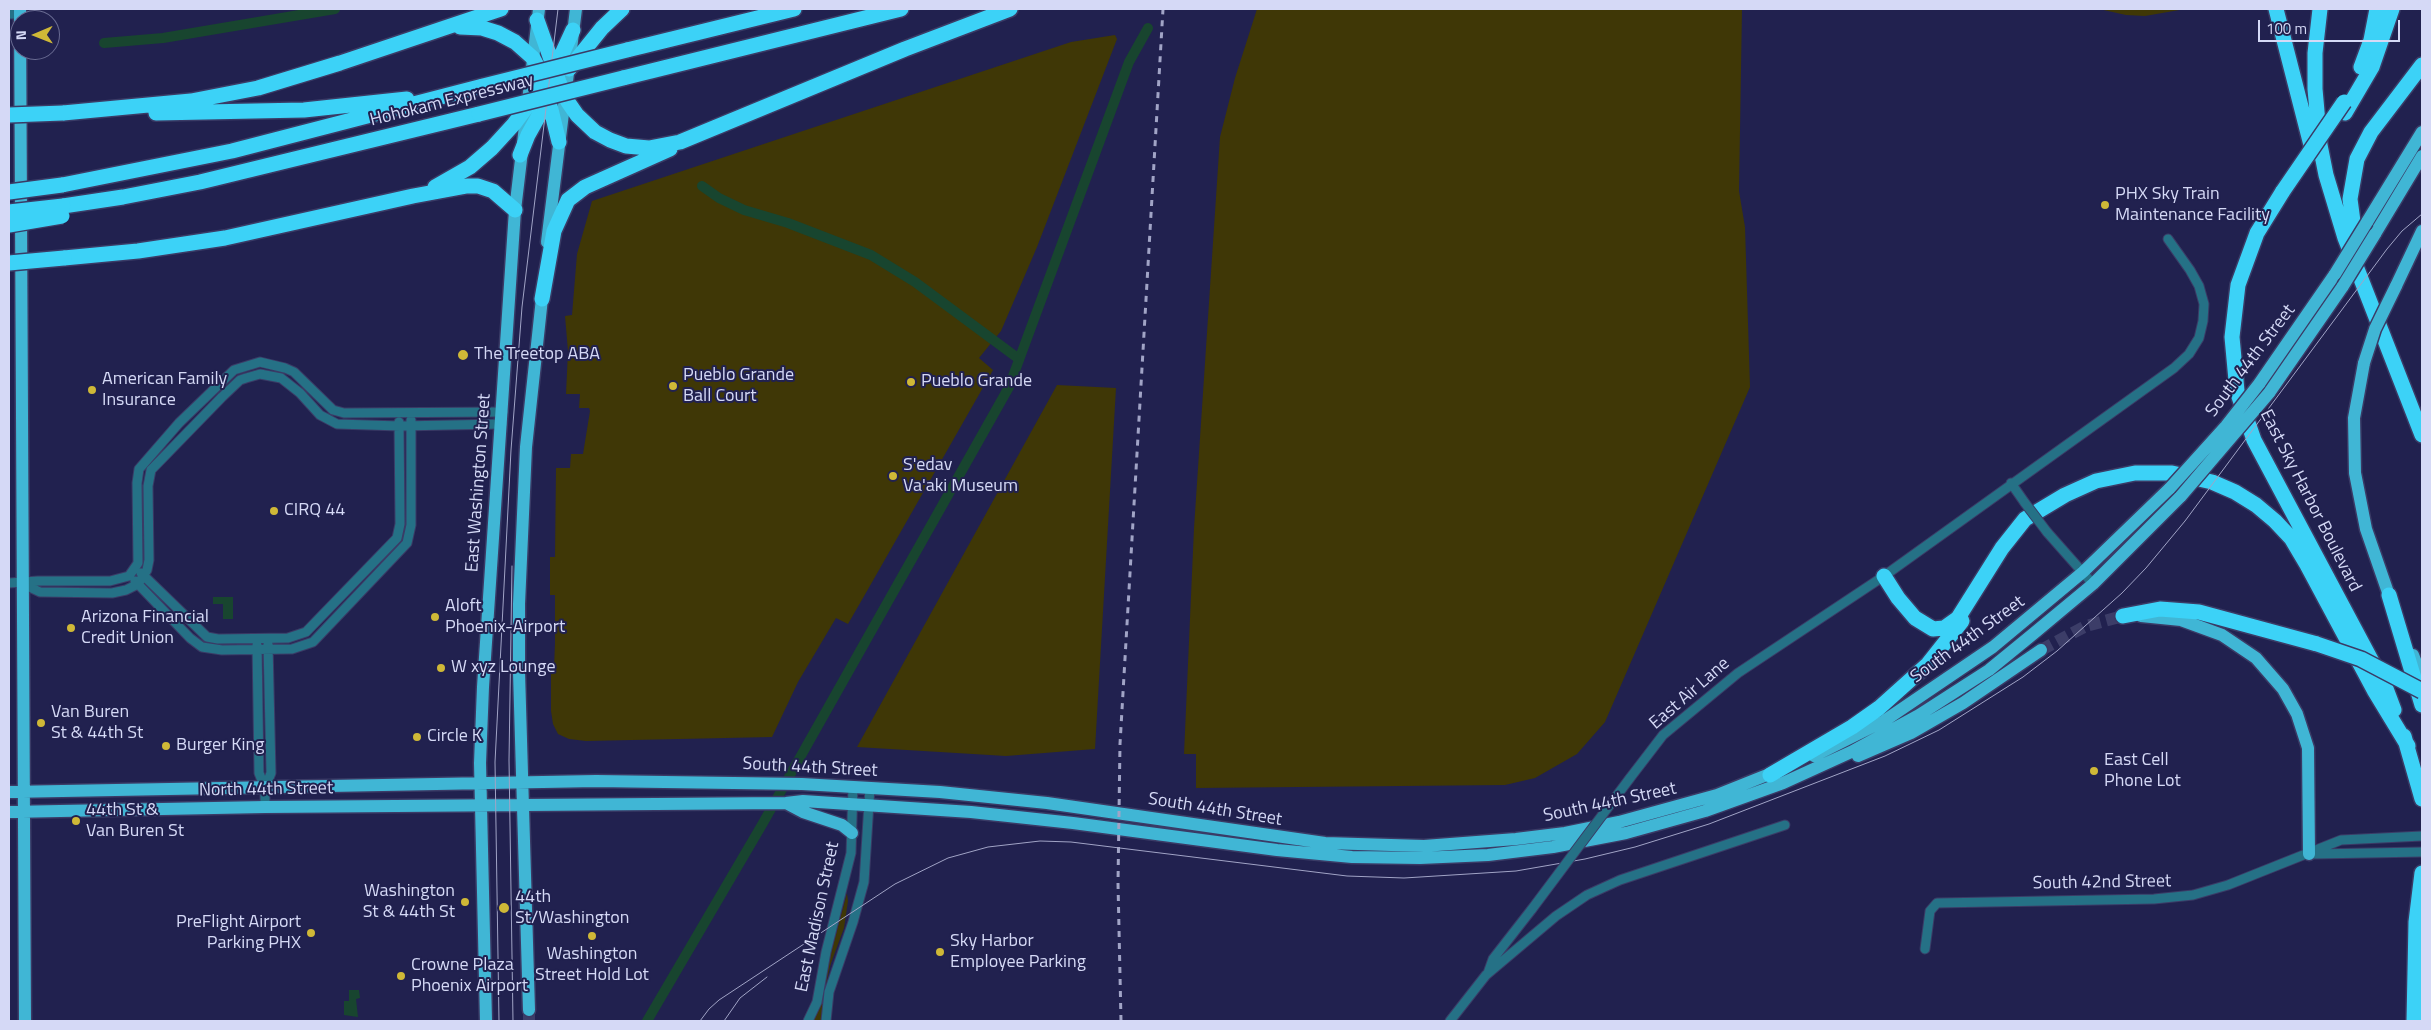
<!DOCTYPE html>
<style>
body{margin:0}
#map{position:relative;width:2431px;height:1030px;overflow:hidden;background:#21214f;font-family:"Titillium Web",sans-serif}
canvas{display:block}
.frame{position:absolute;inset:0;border:10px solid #d5d9f6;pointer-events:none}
.north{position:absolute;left:10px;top:10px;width:50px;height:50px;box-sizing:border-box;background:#21214f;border:1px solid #696b92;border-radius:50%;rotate:269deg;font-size:14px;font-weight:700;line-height:20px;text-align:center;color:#d5d9f6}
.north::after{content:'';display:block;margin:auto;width:18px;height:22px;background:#cfb837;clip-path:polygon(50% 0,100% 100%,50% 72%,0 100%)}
.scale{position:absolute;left:2258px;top:20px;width:142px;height:22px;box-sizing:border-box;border:2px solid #d5d9f6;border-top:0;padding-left:6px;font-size:15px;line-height:18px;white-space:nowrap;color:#d5d9f6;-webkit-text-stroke:4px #21214f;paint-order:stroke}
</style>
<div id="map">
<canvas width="2431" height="1030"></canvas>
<div class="frame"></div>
<div class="north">N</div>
<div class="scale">100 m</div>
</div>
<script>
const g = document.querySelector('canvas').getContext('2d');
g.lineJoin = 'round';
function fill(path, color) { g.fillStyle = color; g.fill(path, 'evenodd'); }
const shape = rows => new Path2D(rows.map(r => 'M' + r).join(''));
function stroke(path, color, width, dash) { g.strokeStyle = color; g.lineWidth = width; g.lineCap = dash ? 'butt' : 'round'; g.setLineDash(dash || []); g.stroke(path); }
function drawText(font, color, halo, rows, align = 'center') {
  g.font = font + ' "Titillium Web",sans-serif'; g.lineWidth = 4; g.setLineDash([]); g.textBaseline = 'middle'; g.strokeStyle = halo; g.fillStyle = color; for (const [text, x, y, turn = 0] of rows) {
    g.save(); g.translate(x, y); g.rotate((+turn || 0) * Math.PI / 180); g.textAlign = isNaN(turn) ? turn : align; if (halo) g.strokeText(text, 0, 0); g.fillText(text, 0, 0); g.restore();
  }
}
fill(shape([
 [1257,9,1742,9,1739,191,1745,227,1750,387,1605,722,1577,754,1535,778,1505,785,1196,788,1196,754,1184,754,1194,528,1220,137,1235,78],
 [2099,9,2185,9,2145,16,2126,15],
 [1115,35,1117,39,1037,247,1001,331,979,358,993,370,867,591,848,624,836,618,798,682,772,737,586,741,569,739,558,734,553,724,551,711,551,669,554,668,555,643,555,595,550,595,550,557,555,557,556,468,570,468,571,454,583,454,590,411,589,408,579,408,580,394,566,394,568,351,565,316,572,315,577,254,592,201,1071,42],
 [1057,385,1116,388,1095,749,1006,756,857,747],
 [847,893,848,901,844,928,831,963,824,992,823,1021,813,1021,821,1003,827,968]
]), '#3f3706');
fill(shape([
 [213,597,233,597,233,619,223,619,223,604,213,604],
 [349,990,359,990,360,998,356,999,358,1017,344,1015,344,1001,349,1001]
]), '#18452f');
stroke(shape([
 [104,43,163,38,335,9],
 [702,186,719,198,744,210,788,223,871,255,915,282,1019,359],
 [647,1021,763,823,1009,387,1129,62,1148,28]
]), '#18452f', 10);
stroke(shape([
 [2041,650,2086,626,2123,616],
 [529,1021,529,1010]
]), '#3c3d68', 12, [12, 6]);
const minor = shape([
 [9,14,20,14],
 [2011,483,2025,503],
 [2047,532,2093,584],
 [141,573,207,637,218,639,288,638,306,632,397,538,400,524,399,422],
 [135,581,190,638,202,647,222,650,292,649,313,642,407,543,411,525,411,420],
 [9,583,38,581,110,581,129,576,138,563,137,483,139,469,179,423,234,370,260,362,285,368,294,372,333,410,344,413,503,412],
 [23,584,40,592,112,593,126,590,138,584,147,570,149,560,148,486,151,470,222,397,240,380,246,378,260,374,281,378,300,393,320,415,337,424,400,426,502,424],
 [257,645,259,773,265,788],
 [1630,778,1663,735,1738,673,1884,576,2174,368,2189,354,2199,338,2203,321,2204,304,2199,286,2190,270,2168,239],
 [265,807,265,788,271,773,268,644],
 [2315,854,2422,852],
 [1925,949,1930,911,1937,903,2154,899,2193,895,2228,885,2341,840,2422,836],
 [1488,973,1493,959,1532,909],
 [808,1021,817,1002,826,952,851,853,853,786],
 [826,1021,829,992,853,922,864,882,870,787],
 [1450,1021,1486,975,1556,916,1587,895,1620,880,1785,825]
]);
const primary = shape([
 [20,9,25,1021],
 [2367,222,2422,132],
 [2375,234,2422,156],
 [547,242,576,9],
 [2396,286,2422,231],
 [2364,363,2354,418,2355,473,2366,529,2392,604],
 [2259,384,2335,274],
 [2269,393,2343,286],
 [2141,616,2181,620,2222,635,2256,658,2283,689,2297,714,2308,748,2309,854],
 [2413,655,2422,678],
 [1814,756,1884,721,1993,647,2083,572,2170,488],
 [1858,756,1911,733,1963,703,2041,650],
 [9,792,596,781,802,784,940,792,1047,803,1325,843,1424,846,1516,839,1565,833,1619,822,1717,795,1777,771],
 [786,803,803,812,842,825,852,833],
 [9,812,265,807,786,803,803,801,971,812,1073,823,1277,850,1352,857,1420,858,1488,855,1553,847,1626,833,1705,811,1783,783,1851,752,1919,715,1989,670,2033,634,2093,584,2181,496],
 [529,1010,519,672,519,604,526,447,543,289],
 [486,1021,480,763,483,687,515,210,539,9]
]);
const motorway = shape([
 [2276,9,2313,153],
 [2320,9,2315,53,2315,89,2320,145,2326,175,2345,238,2422,435],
 [537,20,559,82,568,102,577,115,595,132,610,140,626,146,649,148,680,142,905,49,1010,9],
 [460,27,482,28,498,33,515,42,533,58,543,77,559,142],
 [627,50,794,9],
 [2361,67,2371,40,2377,9],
 [569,69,602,28,622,9],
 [623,78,901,9],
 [63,113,191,101,258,88,340,63,501,9],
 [156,113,304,110,407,99],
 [2345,113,2372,67,2392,9],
 [520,155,528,135,551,94],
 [62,185,232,151,483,86],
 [435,187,470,167,492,148,514,124,555,69,573,30],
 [2283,191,2257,233,2238,285,2232,337,2237,391,2254,440,2385,686,2394,710],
 [63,206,123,197,200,182,479,114],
 [2356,244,2350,199,2357,159,2371,132,2422,65],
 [64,258,138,251,225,238,413,196,467,186,478,186,493,191,515,210],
 [542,299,554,231,568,200,585,187,670,149],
 [1884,576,1898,598,1915,618,1933,629,1944,628,1958,618,2002,548,2025,519,2065,495,2096,481,2135,473,2172,473,2212,482,2235,492,2256,505,2275,521,2291,538,2307,565,2374,690,2408,746],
 [2389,595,2422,705],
 [2123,616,2160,609,2199,612,2317,644],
 [2404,736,2422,799],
 [1770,775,1852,727,1879,708,1928,664,1962,621],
 [2414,1021,2416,922,2422,873]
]);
stroke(minor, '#3a3b66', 11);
stroke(primary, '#3a3b66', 15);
stroke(motorway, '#3a3b66', 18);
stroke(minor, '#257186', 9);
stroke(primary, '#40b6d5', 12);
stroke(motorway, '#3cd2f7', 15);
stroke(shape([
 [512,566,509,760,513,1021],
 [499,1021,495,762,511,450,522,307,558,9],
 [700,1021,709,1009,719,1000,895,884,948,858,988,847,1040,841,1071,842,1347,876,1404,878,1516,871,1585,859,1635,847,1709,824,1885,756,1939,730,2023,677,2057,651,2122,593,2146,568,2185,521,2387,249,2402,231,2422,214],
 [724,1021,740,998,767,977]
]), '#a1a4c6', 1);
stroke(shape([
 [1121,1021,1118,883,1120,744,1163,9]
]), '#a1a4c6', 3, [6, 6]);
const minorBridge = shape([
 [2025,503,2047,532],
 [1532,909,1630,778]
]);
const primaryBridge = shape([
 [2335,274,2367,222],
 [2343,286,2375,234],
 [2364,363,2375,329,2396,286],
 [2170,488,2226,426,2259,384],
 [2181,496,2269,393]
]);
const motorwayBridge = shape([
 [483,86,627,50],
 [479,114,623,78],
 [9,115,63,113],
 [2283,191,2344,102],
 [9,192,62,185],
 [9,212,63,206],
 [9,225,62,216],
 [9,263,64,258],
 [2317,644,2361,659,2422,691]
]);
stroke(minorBridge, '#3a3b66', 11, []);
stroke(primaryBridge, '#3a3b66', 15, []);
stroke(motorwayBridge, '#3a3b66', 18, []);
stroke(minorBridge, '#257186', 9);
stroke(primaryBridge, '#40b6d5', 12);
stroke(motorwayBridge, '#3cd2f7', 15);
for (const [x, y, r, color] of [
 [2105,205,5,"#cfb837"],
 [463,355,6,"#cfb837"],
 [911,382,5,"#cfb837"],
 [673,386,5,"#cfb837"],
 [92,390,5,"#cfb837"],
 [893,476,5,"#cfb837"],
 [274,511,5,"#cfb837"],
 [435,617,5,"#cfb837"],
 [71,628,5,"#cfb837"],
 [441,668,5,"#cfb837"],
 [41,723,5,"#cfb837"],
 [417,737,5,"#cfb837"],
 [166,746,5,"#cfb837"],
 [2094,771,5,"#cfb837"],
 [76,821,5,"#cfb837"],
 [465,902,5,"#cfb837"],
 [504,908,6,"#cfb837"],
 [311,933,5,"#cfb837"],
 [592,936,5,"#cfb837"],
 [940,952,5,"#cfb837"],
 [401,976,5,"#cfb837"]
]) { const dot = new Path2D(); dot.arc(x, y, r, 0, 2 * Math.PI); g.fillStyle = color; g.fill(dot); stroke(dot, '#21214f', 2); }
drawText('18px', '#d5d9f6', '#21214f', [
 ["Hohokam Expressway",452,101,-14],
 ["South 44th Street",2251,361,-53],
 ["East Washington Street",479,483,-86],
 ["East Sky Harbor Boulevard",2310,501,63],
 ["South 44th Street",1968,640,-36],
 ["East Air Lane",1690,694,-41],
 ["South 44th Street",810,768,3],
 ["North 44th Street",266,790,-1],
 ["South 44th Street",1610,803,-12],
 ["South 44th Street",1215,810,9],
 ["South 42nd Street",2102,883,-1],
 ["East Madison Street",818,917,-78]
]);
drawText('18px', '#d5d9f6', '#21214f', [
 ["PHX Sky Train",2115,195],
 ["Maintenance Facility",2115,216],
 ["The Treetop ABA",474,355],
 ["Pueblo Grande",683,376],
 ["Ball Court",683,397],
 ["American Family",102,380],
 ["Insurance",102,401],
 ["Pueblo Grande",921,382],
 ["S'edav",903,466],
 ["Va'aki Museum",903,487],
 ["CIRQ 44",284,511],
 ["Aloft",445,607],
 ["Phoenix-Airport",445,628],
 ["Arizona Financial",81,618],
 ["Credit Union",81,639],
 ["W xyz Lounge",451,668],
 ["Van Buren",51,713],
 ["St & 44th St",51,734],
 ["Circle K",427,737],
 ["Burger King",176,746],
 ["East Cell",2104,761],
 ["Phone Lot",2104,782],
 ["44th St &",86,811],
 ["Van Buren St",86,832],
 ["Washington",455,892,"right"],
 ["St & 44th St",455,913,"right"],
 ["44th",515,898],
 ["St/Washington",515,919],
 ["PreFlight Airport",301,923,"right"],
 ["Parking PHX",301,944,"right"],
 ["Sky Harbor",950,942],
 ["Employee Parking",950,963],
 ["Washington",592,955,"center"],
 ["Street Hold Lot",592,976,"center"],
 ["Crowne Plaza",411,966],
 ["Phoenix Airport",411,987]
], 'left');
</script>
